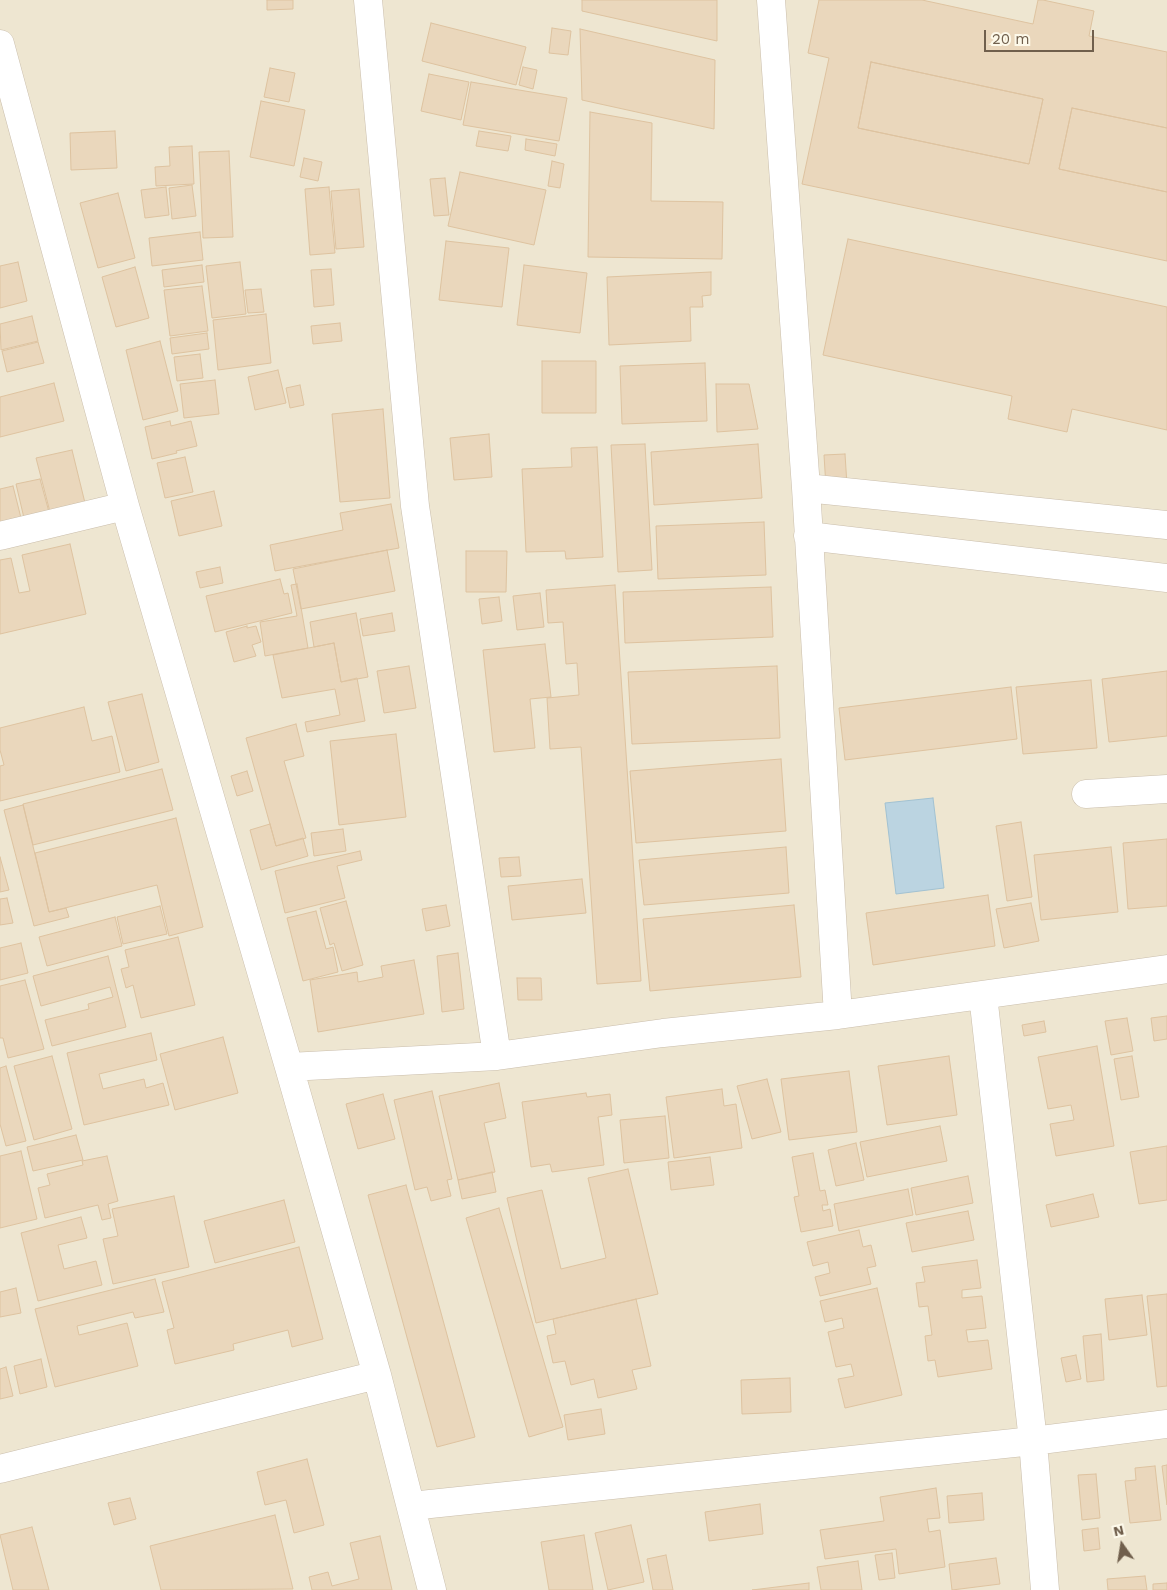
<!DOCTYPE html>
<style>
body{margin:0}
#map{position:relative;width:1167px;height:1590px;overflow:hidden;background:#faf5e4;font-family:"Work Sans",sans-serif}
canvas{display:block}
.north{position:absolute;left:1097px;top:1520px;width:50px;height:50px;-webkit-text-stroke:4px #fdf9ea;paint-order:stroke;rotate:347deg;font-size:14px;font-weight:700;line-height:20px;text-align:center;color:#705f4c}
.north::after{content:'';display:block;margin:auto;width:18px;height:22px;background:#705f4c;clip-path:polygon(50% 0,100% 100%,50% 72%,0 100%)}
.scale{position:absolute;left:984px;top:30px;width:110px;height:22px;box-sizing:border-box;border:2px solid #705f4c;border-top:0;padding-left:6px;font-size:15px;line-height:18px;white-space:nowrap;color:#705f4c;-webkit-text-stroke:4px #fdf9ea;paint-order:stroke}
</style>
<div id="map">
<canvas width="1167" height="1590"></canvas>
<div class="north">N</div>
<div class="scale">20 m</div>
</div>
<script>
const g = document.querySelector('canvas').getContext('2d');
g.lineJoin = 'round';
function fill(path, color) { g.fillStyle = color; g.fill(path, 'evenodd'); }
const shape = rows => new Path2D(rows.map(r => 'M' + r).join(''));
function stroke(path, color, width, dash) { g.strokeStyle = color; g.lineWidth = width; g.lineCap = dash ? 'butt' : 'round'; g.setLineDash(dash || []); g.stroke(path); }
fill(shape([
 [0,0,1167,0,1167,1590,0,1590]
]), '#eee6d1');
const water = shape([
 [933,798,944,888,896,894,885,803,933,798]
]);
fill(water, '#bbd4e1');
stroke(water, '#a2c2d2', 1);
const building = shape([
 [267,0,293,0,293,9,267,10,267,0],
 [582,0,717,0,717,41,582,11,582,0],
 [819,0,922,0,1033,24,1038,0,1043,0,1094,11,1089,36,1167,52,1167,128,1072,108,1059,169,1167,192,1167,261,802,184,829,58,808,53,819,0],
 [871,62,1043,99,1029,164,858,128,871,62],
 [431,23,526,47,516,85,422,61,431,23],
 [552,28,571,31,568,55,549,53,552,28],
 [580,29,715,60,714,129,582,100,580,29],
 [871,62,1043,99,1029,164,858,128,871,62],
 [523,67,537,70,533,89,519,85,523,67],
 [270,68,295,73,289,102,264,97,270,68],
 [429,74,469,82,461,120,421,111,429,74],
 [471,82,567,98,559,141,463,125,471,82],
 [261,101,305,110,294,166,250,157,261,101],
 [1072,108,1167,128,1167,192,1059,169,1072,108],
 [590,112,652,123,651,201,723,202,722,259,588,257,590,112],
 [115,131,117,168,71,170,70,133,115,131],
 [479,131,511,136,508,151,476,146,479,131],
 [526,139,557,144,555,156,525,150,526,139],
 [192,146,194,184,156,186,155,167,170,166,169,147,192,146],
 [229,151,233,237,203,238,199,152,229,151],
 [304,158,322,162,318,181,300,177,304,158],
 [552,161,564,164,560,188,548,186,552,161],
 [460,172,546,190,534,245,448,226,460,172],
 [445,178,449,215,434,216,430,179,445,178],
 [192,185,196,216,172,219,169,188,192,185],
 [166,187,169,215,145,218,141,190,166,187],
 [329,187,335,253,310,255,305,189,329,187],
 [359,189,364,247,336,249,331,191,359,189],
 [118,193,135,258,98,268,80,203,118,193],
 [200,232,203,260,152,266,149,238,200,232],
 [848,239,1167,307,1167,430,1072,409,1067,432,1008,419,1012,396,823,355,848,239],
 [446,241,509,248,502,307,439,300,446,241],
 [18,262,27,301,0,308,0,266,18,262],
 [240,262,246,314,212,318,206,266,240,262],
 [202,265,204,282,164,287,162,270,202,265],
 [524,265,587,273,580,333,517,325,524,265],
 [135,267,149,318,116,327,102,277,135,267],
 [331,269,334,305,314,307,311,270,331,269],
 [711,272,711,295,702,296,703,307,690,307,691,341,609,345,607,277,711,272],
 [202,286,208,331,170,336,164,290,202,286],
 [261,289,264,312,248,313,245,290,261,289],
 [266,314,271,363,218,370,213,320,266,314],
 [32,316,38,341,1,350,0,324,32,316],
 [340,323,342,341,313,344,311,326,340,323],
 [207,333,209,349,172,354,170,338,207,333],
 [160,341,178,411,143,420,126,350,160,341],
 [38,342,44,363,7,372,2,351,38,342],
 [200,354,203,378,177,381,174,357,200,354],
 [542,361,596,361,596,413,542,413,542,361],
 [705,363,707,421,622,424,620,366,705,363],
 [278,370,286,403,255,410,248,377,278,370],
 [215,380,219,414,184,418,180,384,215,380],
 [54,383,64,421,0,437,0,397,54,383],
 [716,384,749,384,758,429,717,432,716,384],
 [300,385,304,405,290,408,286,388,300,385],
 [383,409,390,498,340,502,332,414,383,409],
 [170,421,171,426,191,421,197,446,176,451,177,453,152,459,145,427,170,421],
 [489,434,492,477,454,480,450,438,489,434],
 [645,444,652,570,618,572,611,445,645,444],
 [758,444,762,498,654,505,651,452,758,444],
 [597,447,603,557,566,559,565,551,526,552,522,469,572,467,571,448,597,447],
 [72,450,85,503,50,512,36,458,72,450],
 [845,454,847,485,826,487,824,455,845,454],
 [185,457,193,492,165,498,157,463,185,457],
 [40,479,49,512,24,518,16,484,40,479],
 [13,486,21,518,0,523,0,489,13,486],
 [214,491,222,526,179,536,171,501,214,491],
 [391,504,399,548,275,571,270,545,343,530,340,513,391,504],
 [764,522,766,575,658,579,656,526,764,522],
 [70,544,86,614,0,634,0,560,11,558,19,593,30,591,22,555,70,544],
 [387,550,395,591,301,609,293,569,387,550],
 [466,551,507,551,506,592,466,592,466,551],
 [220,567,223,583,200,588,196,572,220,567],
 [280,579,284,594,288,593,292,613,215,632,206,596,280,579],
 [297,584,308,648,265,656,260,622,297,616,291,585,297,584],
 [615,585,641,981,597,984,581,747,550,749,547,698,579,695,577,663,566,664,563,622,548,623,546,590,615,585],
 [771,587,773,637,625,643,623,592,771,587],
 [540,593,544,627,517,630,513,596,540,593],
 [499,597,502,621,482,624,479,599,499,597],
 [356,613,368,677,341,682,334,643,314,647,310,622,356,613],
 [392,613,395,631,363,636,360,619,392,613],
 [247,626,247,628,256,626,261,642,252,645,256,656,234,662,226,632,247,626],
 [334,643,341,682,357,678,365,721,307,732,305,722,340,715,335,689,282,698,273,655,334,643],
 [545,644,551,697,530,699,535,748,494,752,483,650,545,644],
 [409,666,416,708,384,713,377,671,409,666],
 [777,666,780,738,632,744,628,672,777,666],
 [1167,671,1167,736,1109,742,1102,679,1167,671],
 [1091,680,1097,748,1023,754,1016,687,1091,680],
 [1011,687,1017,739,845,760,839,708,1011,687],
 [142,694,159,762,126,771,108,702,142,694],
 [84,707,92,741,112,736,120,772,0,801,0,766,4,765,0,750,0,728,84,707],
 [296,724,304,756,284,761,306,838,276,846,246,738,296,724],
 [396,734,406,817,339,825,330,741,396,734],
 [781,759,786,831,636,843,630,771,781,759],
 [162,769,173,810,33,845,23,804,162,769],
 [247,771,253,791,237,796,231,776,247,771],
 [23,805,49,912,66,908,69,917,34,926,4,810,23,805],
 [176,818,203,927,169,936,157,885,49,912,35,853,176,818],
 [1021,822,1032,897,1007,901,996,826,1021,822],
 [270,824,276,846,303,838,308,856,261,870,250,830,270,824],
 [343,829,346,851,314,856,311,833,343,829],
 [1167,839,1167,906,1128,909,1123,843,1167,839],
 [786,847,789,893,644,905,639,860,786,847],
 [1111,847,1118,912,1041,920,1034,855,1111,847],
 [360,851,362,860,337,866,345,898,285,913,275,871,360,851],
 [0,857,9,890,0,892,0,857],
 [519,857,521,876,501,877,499,858,519,857],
 [582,879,586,913,512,920,508,886,582,879],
 [988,895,995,946,873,965,866,913,988,895],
 [7,898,13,923,0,925,0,899,7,898],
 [346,901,363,965,342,971,334,943,330,945,320,908,346,901],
 [1031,903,1039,941,1004,948,996,909,1031,903],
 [446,905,450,926,426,931,422,909,446,905],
 [794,905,801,977,650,991,643,919,794,905],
 [160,906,167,934,123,944,117,917,160,906],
 [316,911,326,949,333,947,338,972,303,981,287,918,316,911],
 [115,917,122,946,47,966,39,937,115,917],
 [178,937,195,1005,141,1018,133,985,126,988,121,969,129,967,125,950,178,937],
 [21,943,28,973,0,980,0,948,21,943],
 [458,953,464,1009,442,1012,437,956,458,953],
 [108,956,126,1027,52,1046,45,1020,89,1009,88,1004,113,997,110,987,41,1006,33,976,108,956],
 [414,960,424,1014,318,1032,310,980,357,972,358,982,383,977,381,966,414,960],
 [517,978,541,978,542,1000,518,1000,517,978],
 [25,980,44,1049,8,1058,3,1038,0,1038,0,986,25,980],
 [1167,1016,1167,1039,1154,1041,1151,1018,1167,1016],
 [1127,1018,1133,1051,1111,1055,1105,1021,1127,1018],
 [1044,1021,1046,1032,1024,1036,1022,1025,1044,1021],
 [151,1033,157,1060,99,1074,103,1089,144,1079,146,1088,163,1083,169,1105,84,1125,67,1053,151,1033],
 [223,1037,238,1093,175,1110,160,1054,223,1037],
 [1097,1046,1114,1146,1056,1156,1050,1124,1074,1120,1071,1105,1048,1109,1038,1057,1097,1046],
 [52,1056,72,1129,34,1140,14,1066,52,1056],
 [949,1056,957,1115,887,1125,878,1066,949,1056],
 [1132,1056,1139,1097,1121,1100,1114,1059,1132,1056],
 [6,1066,26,1141,6,1146,0,1124,0,1068,6,1066],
 [849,1071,857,1132,789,1140,781,1079,849,1071],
 [767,1079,781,1132,752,1139,737,1086,767,1079],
 [499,1083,506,1118,484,1123,495,1172,458,1180,439,1096,499,1083],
 [722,1089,724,1106,736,1104,742,1148,674,1158,666,1097,722,1089],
 [432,1091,452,1179,447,1180,451,1196,431,1201,427,1187,415,1190,394,1100,432,1091],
 [586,1093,587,1097,610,1094,612,1115,598,1117,604,1165,552,1172,550,1164,531,1167,522,1102,586,1093],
 [383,1094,395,1139,358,1149,346,1104,383,1094],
 [665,1116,669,1158,624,1163,620,1120,665,1116],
 [940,1126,947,1161,867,1177,860,1142,940,1126],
 [76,1135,83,1160,33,1171,27,1147,76,1135],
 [856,1143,864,1180,836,1186,828,1150,856,1143],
 [1167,1146,1167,1200,1139,1204,1130,1152,1167,1146],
 [21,1151,37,1219,0,1228,0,1156,21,1151],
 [813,1153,820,1191,825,1190,828,1205,822,1205,823,1211,830,1209,833,1226,801,1232,794,1197,799,1196,792,1157,813,1153],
 [107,1156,118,1201,108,1204,111,1218,102,1220,98,1205,45,1218,38,1188,50,1185,47,1174,83,1165,82,1161,107,1156],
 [710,1157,714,1185,671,1190,668,1162,710,1157],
 [628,1169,658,1294,536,1323,507,1198,542,1190,561,1269,606,1258,588,1178,628,1169],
 [492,1172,496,1192,462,1199,458,1180,492,1172],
 [968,1176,973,1203,916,1215,911,1188,968,1176],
 [406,1185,475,1437,437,1447,368,1195,406,1185],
 [908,1189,913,1215,839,1231,834,1204,908,1189],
 [1093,1194,1099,1217,1051,1227,1046,1205,1093,1194],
 [174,1196,189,1267,113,1284,103,1239,118,1236,112,1209,174,1196],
 [284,1200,295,1242,215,1263,204,1221,284,1200],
 [499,1208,563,1427,529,1437,466,1218,499,1208],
 [968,1211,974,1240,912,1252,906,1223,968,1211],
 [81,1217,87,1238,58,1245,64,1269,96,1261,102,1285,38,1301,21,1233,81,1217],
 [859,1230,863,1247,871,1245,876,1266,867,1268,871,1284,820,1296,815,1277,830,1273,828,1262,813,1266,807,1242,859,1230],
 [299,1247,323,1339,292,1347,288,1330,233,1344,234,1350,175,1364,167,1330,174,1328,162,1282,299,1247],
 [977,1260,981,1288,962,1290,962,1298,982,1296,986,1328,966,1330,968,1342,988,1340,992,1369,938,1377,935,1360,928,1361,925,1336,932,1335,928,1306,919,1307,916,1283,925,1282,922,1267,977,1260],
 [155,1279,164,1312,135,1318,133,1312,77,1326,79,1335,127,1323,138,1366,55,1387,35,1309,155,1279],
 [16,1288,21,1313,0,1317,0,1292,16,1288],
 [877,1288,902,1395,845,1408,838,1379,854,1376,851,1364,836,1367,828,1332,844,1328,842,1318,825,1322,820,1301,877,1288],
 [1167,1294,1167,1386,1157,1387,1147,1296,1167,1294],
 [1142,1295,1147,1335,1109,1340,1105,1299,1142,1295],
 [636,1299,651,1366,632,1370,637,1389,598,1398,594,1379,571,1385,565,1361,553,1363,547,1336,556,1334,553,1319,636,1299],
 [1101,1334,1104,1380,1087,1382,1083,1336,1101,1334],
 [1076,1355,1081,1379,1066,1382,1061,1358,1076,1355],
 [41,1359,47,1387,20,1394,14,1366,41,1359],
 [6,1367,13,1396,0,1399,0,1369,6,1367],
 [790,1378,791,1412,742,1414,741,1380,790,1378],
 [601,1409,605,1434,568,1440,564,1415,601,1409],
 [307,1459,324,1525,294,1533,286,1500,265,1505,257,1472,307,1459],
 [1167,1465,1167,1505,1162,1466,1167,1465],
 [1155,1466,1161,1520,1130,1523,1125,1481,1136,1480,1135,1468,1155,1466],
 [1096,1474,1100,1518,1082,1520,1078,1475,1096,1474],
 [936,1488,940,1518,927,1519,929,1532,940,1530,945,1567,899,1574,896,1549,825,1559,820,1530,884,1521,880,1497,936,1488],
 [982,1493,984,1520,949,1523,947,1496,982,1493],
 [130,1498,136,1519,114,1525,108,1503,130,1498],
 [760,1504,763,1534,709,1541,705,1512,760,1504],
 [275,1515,293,1589,161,1590,150,1546,275,1515],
 [631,1525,644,1582,608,1590,595,1533,631,1525],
 [32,1527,49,1590,13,1590,0,1535,32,1527],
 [1098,1528,1100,1549,1084,1551,1082,1530,1098,1528],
 [584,1535,593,1590,549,1590,541,1542,584,1535],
 [380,1536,392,1590,312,1590,309,1577,328,1572,332,1586,359,1579,350,1543,380,1536],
 [892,1553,895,1578,879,1580,875,1555,892,1553],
 [666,1555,673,1590,653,1590,647,1559,666,1555],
 [996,1558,1000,1584,952,1590,949,1564,996,1558],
 [858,1561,862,1590,821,1590,817,1567,858,1561],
 [1145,1576,1147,1590,1108,1590,1107,1579,1145,1576],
 [809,1583,809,1590,752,1590,809,1583],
 [1167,1583,1167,1590,1153,1590,1153,1584,1167,1583]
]);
fill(building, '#ead7bc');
stroke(building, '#dec3a0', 1);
const minor = shape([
 [368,0,415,506,497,1056],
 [771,0,806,488,838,1015],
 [0,44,125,506,289,1067,377,1375,432,1590],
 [806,488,1167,525],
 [0,536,125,506],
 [808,536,1167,578],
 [1086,794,1167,789],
 [983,995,1033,1441,1045,1590],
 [289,1067,497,1056,663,1033,838,1015,1167,969],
 [0,1469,377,1375],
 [411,1506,1033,1441,1167,1424]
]);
stroke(minor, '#cabeac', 29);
stroke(minor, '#fff', 28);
</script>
